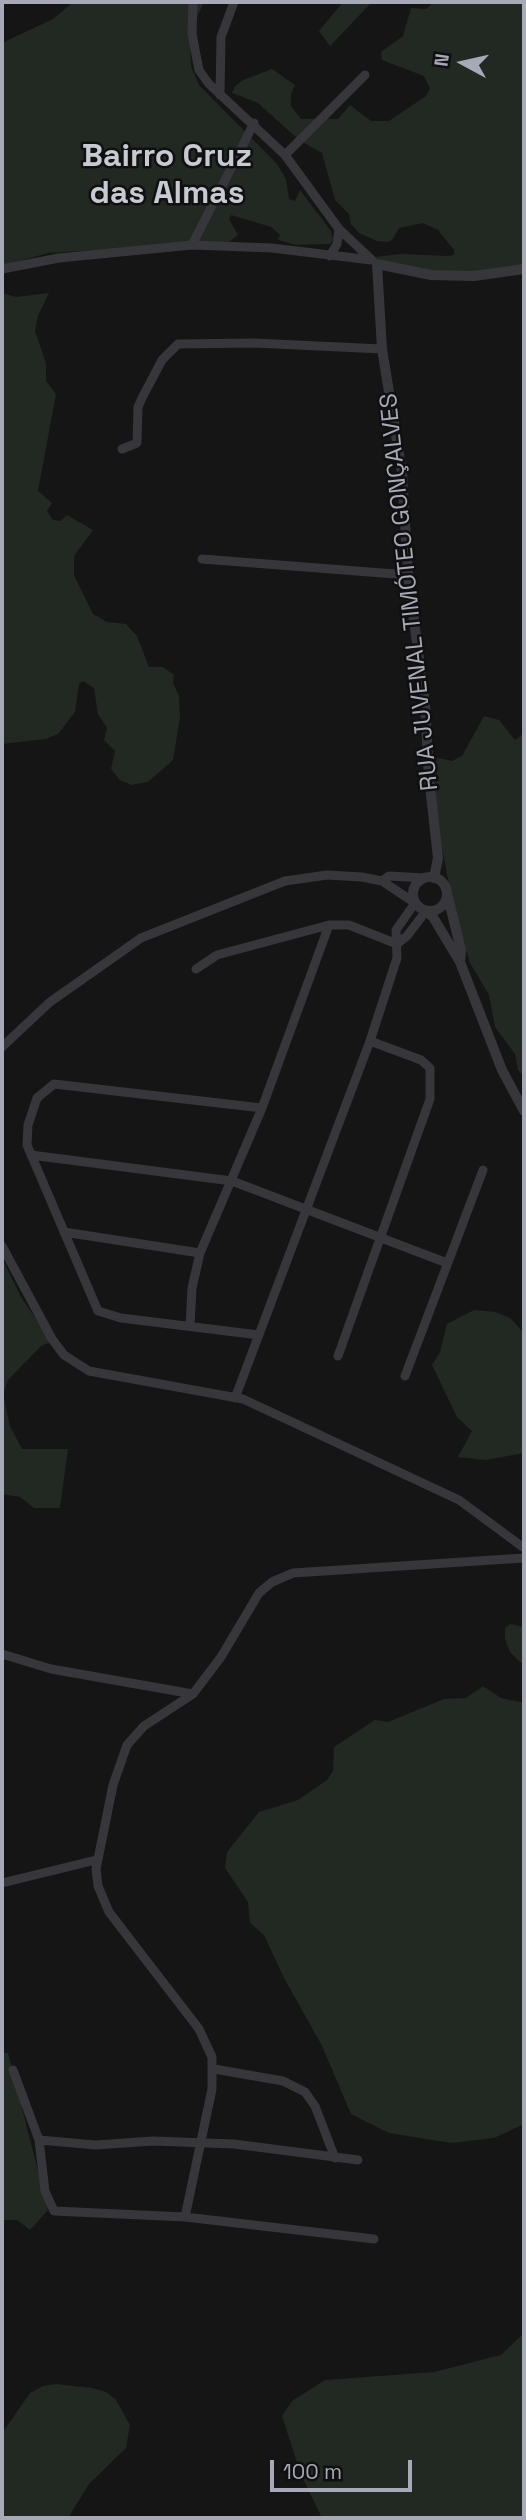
<!DOCTYPE html>
<meta charset="utf-8">
<style>
body{margin:0}
#map{position:relative;width:526px;height:2520px;overflow:hidden;background:#151516;font-family:"Space Grotesk",sans-serif}
canvas{display:block}
.frame{position:absolute;inset:0;border:4px solid #a7aab6;pointer-events:none}
.north{position:absolute;left:428px;top:28px;width:70px;height:70px;-webkit-text-stroke:5px #101011;paint-order:stroke;rotate:278deg;font-size:19px;font-weight:700;line-height:28px;text-align:center;color:#a7aab6}
.north::after{content:'';display:block;margin:auto;width:24px;height:32px;background:#a7aab6;clip-path:polygon(50% 0,100% 100%,50% 72%,0 100%)}
.scale{position:absolute;left:270px;top:2460px;width:142px;height:32px;box-sizing:border-box;border:4px solid #a7aab6;border-top:0;padding-left:9px;font-size:21px;line-height:24px;white-space:nowrap;color:#a7aab6;-webkit-text-stroke:5px #101011;paint-order:stroke}
</style>
<div id="map">
<canvas width="526" height="2520"></canvas>
<div class="frame"></div>
<div class="north">N</div>
<div class="scale">100 m</div>
</div>
<script>
const g = document.querySelector('canvas').getContext('2d');
g.lineJoin = 'round';
function fill(path, color) { g.fillStyle = color; g.fill(path, 'evenodd'); }
const shape = rows => new Path2D(rows.map(r => 'M' + r).join(''));
function stroke(path, color, width, dash) { g.strokeStyle = color; g.lineWidth = width; g.lineCap = dash ? 'butt' : 'round'; g.setLineDash(dash || []); g.stroke(path); }
function drawText(font, color, halo, rows, align = 'center') {
  g.font = font + ' "Space Grotesk",sans-serif'; g.lineWidth = 5; g.setLineDash([]); g.textBaseline = 'middle'; g.strokeStyle = halo; g.fillStyle = color; for (const [text, x, y, turn = 0] of rows) {
    g.save(); g.translate(x, y); g.rotate((+turn || 0) * Math.PI / 180); g.textAlign = isNaN(turn) ? turn : align; if (halo) g.strokeText(text, 0, 0); g.fillText(text, 0, 0); g.restore();
  }
}
fill(shape([
 [73,2,204,2,192,28,190,41,191,66,199,85,277,164,286,179,289,199,295,201,300,190,331,231,333,240,330,244,296,245,278,240,280,235,271,227,231,215,229,219,238,235,229,242,48,253,2,266,2,43,53,19],
 [343,2,372,2,330,46,319,31],
 [434,2,524,2,524,270,485,279,402,274,384,268,375,257,401,254,448,256,454,255,454,250,438,230,423,223,399,228,393,239,388,242,377,241,359,233,351,224,349,214,335,200,322,153,299,140,258,103,232,93,235,86,243,80,272,69,295,85,291,94,291,106,301,119,338,119,350,105,371,121,389,121,426,96,430,89,424,76,382,60,381,52,403,36,411,8,426,9],
 [2,293,16,297,49,293,38,316,35,331,46,363,46,381,56,394,38,491,52,503,47,511,53,520,60,521,67,515,93,530,74,556,74,575,93,614,107,622,126,624,137,636,149,667,163,667,174,675,173,683,179,696,180,717,173,760,148,782,131,785,120,780,111,769,115,751,104,740,107,728,98,714,94,688,83,681,79,684,75,712,58,734,46,739,2,744],
 [484,716,499,720,515,740,524,733,524,1076,518,1070,515,1054,495,1027,489,995,470,963,454,910,437,822,434,757,452,761,462,756],
 [2,1258,21,1297,51,1342,41,1346,8,1380,3,1394,10,1426,22,1449,68,1449,60,1508,34,1508,20,1497,2,1494],
 [474,1310,495,1312,510,1318,524,1333,524,1453,486,1460,458,1457,472,1431,457,1417,432,1365,440,1352,447,1324],
 [510,1624,524,1627,524,1666,510,1652,505,1639,505,1628],
 [483,1686,501,1698,524,1703,524,2124,494,2138,451,2143,389,2133,351,2114,322,2046,283,1976,264,1935,250,1923,248,1902,225,1868,227,1852,259,1812,298,1800,327,1780,333,1771,334,1747,375,1720,388,1722,444,1699,466,1698],
 [2,2053,8,2053,9,2057,48,2210,30,2230,17,2220,2,2220],
 [524,2333,524,2518,322,2518,301,2475,282,2416,292,2401,325,2380,434,2372,501,2355],
 [56,2384,92,2388,106,2392,116,2400,130,2425,126,2448,89,2484,68,2518,2,2518,2,2433,30,2393,43,2386]
]), '#212922');
stroke(shape([
 [193,2,192,33,196,55,199,70,209,84,285,155,339,229,372,260],
 [220,95,221,37,234,2],
 [285,155,365,75],
 [192,245,254,123],
 [330,256,337,244,339,229],
 [2,269,59,258,192,245,272,248,371,260],
 [122,449,137,443,138,407,142,398,162,360,178,344,254,343,382,349],
 [202,559,408,575],
 [382,881,389,876,424,878],
 [397,944,407,936,426,911],
 [196,969,217,955,329,925,349,925,397,944],
 [2,1047,50,1002,141,938,285,881,327,875,362,877,382,881,415,903,396,930,397,958,370,1041,235,1398],
 [31,1155,232,1181,447,1263],
 [64,1232,200,1253],
 [2,1246,52,1339,64,1355,89,1371,243,1399,459,1500,524,1548],
 [190,1326,192,1288,200,1253,262,1108,329,925],
 [259,1335,121,1318,98,1311,27,1145,28,1125,37,1098,54,1084,262,1108],
 [338,1356,430,1099,430,1068,421,1060,370,1041],
 [405,1376,483,1170],
 [2,1654,51,1669,193,1694,221,1657,259,1593,272,1582,293,1573,524,1558],
 [2,1883,96,1860],
 [214,2069,283,2081,305,2092,315,2106,335,2158],
 [13,2070,39,2140,45,2191,54,2211,185,2217,374,2239],
 [39,2140,96,2145,153,2141,234,2144,358,2160],
 [185,2217,212,2089,212,2057,199,2029,109,1912,98,1886,96,1869,113,1785,127,1745,144,1726,193,1694]
]), '#36363b', 9);
stroke(shape([
 '413 894a17 17 0 1 1 34 0a17 17 0 1 1-34 0Z',
 [434,878,438,858,429,777,425,704,408,575,402,472,382,349,377,264,431,275,474,276,524,269],
 [448,897,461,950,460,962],
 [426,911,433,917,460,962,502,1070,524,1111]
]), '#36363b', 10);
drawText('24px', '#a7aab6', '#101011', [
 ["RUA JUVENAL TIMÓTEO GONÇALVES",410,592,-96]
]);
drawText('bold 32px', '#c8cad2', '#101011', [
 ["Bairro Cruz",167,157],
 ["das Almas",167,194]
]);
</script>
